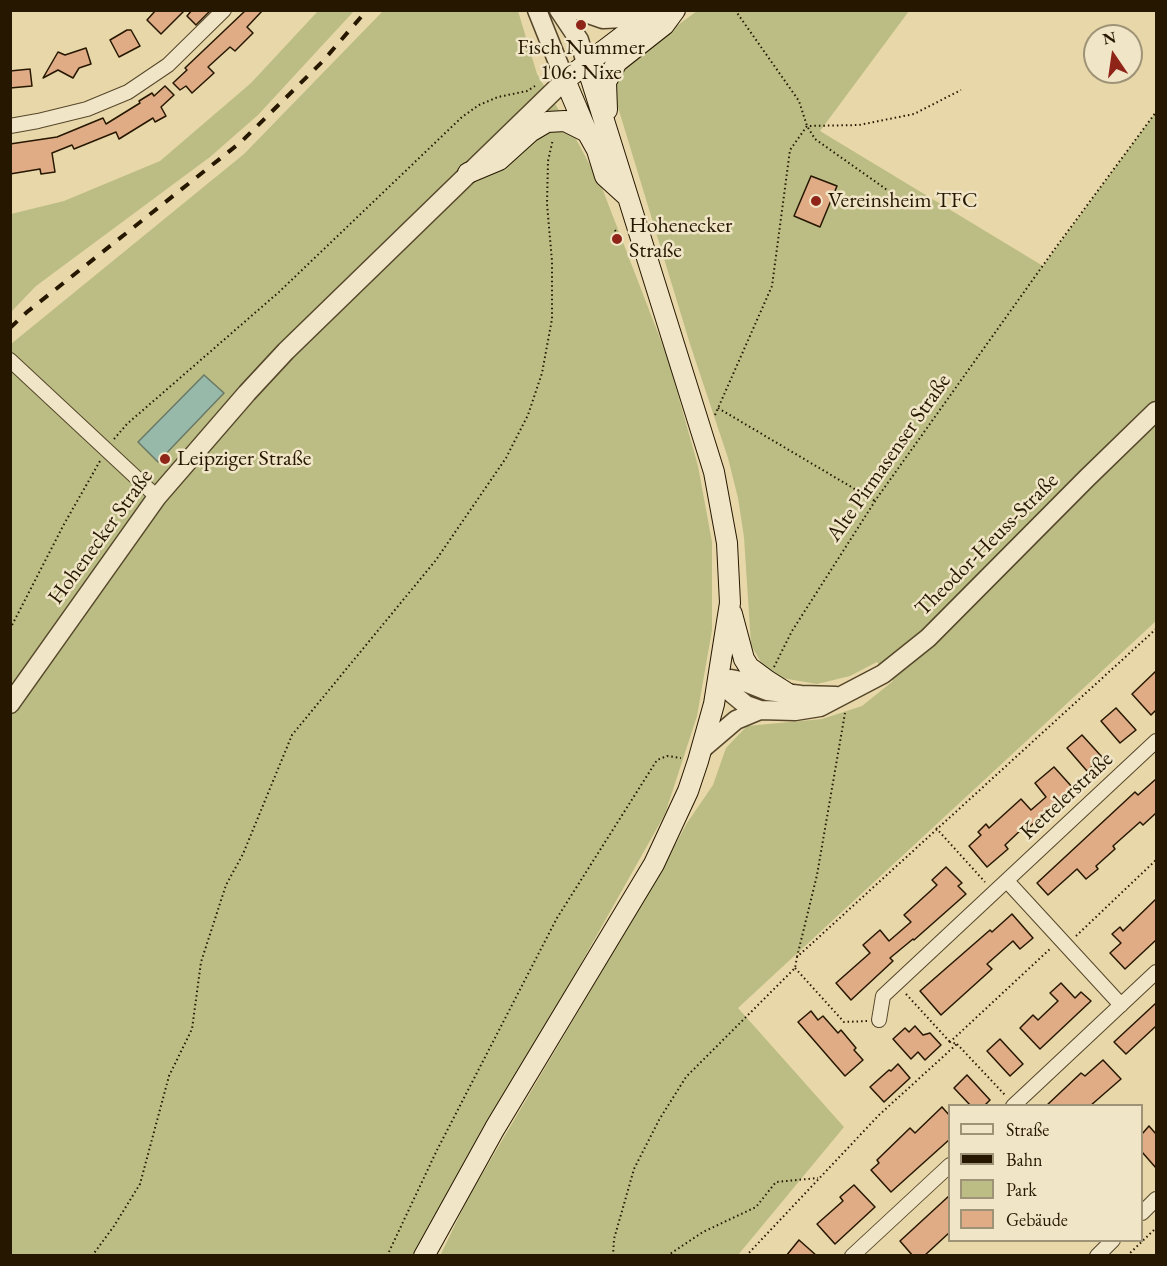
<!DOCTYPE html>
<meta charset="utf-8">
<style>
body{margin:0}
#map{position:relative;width:1167px;height:1266px;overflow:hidden;background:#e8d7a8;font-family:"EB Garamond",serif}
canvas{display:block}
.frame{position:absolute;inset:0;border:12px solid #261701;pointer-events:none}
.legend{position:absolute;left:948px;top:1104px;width:195px;height:138px;box-sizing:border-box;background:#f0e5c6;border:2px solid #9f9377;margin:0;padding:8px 10px;list-style:none;font-size:18px;color:#261701}
.legend li{display:flex;align-items:center;gap:12px;height:30px}
.legend b{width:30px;border:2px solid #9f9377}
.north{position:absolute;left:1083px;top:24px;width:60px;height:60px;box-sizing:border-box;background:#f0e5c6;border:2px solid #9f9377;border-radius:50%;rotate:347deg;font-size:16px;font-weight:700;line-height:24px;text-align:center;color:#261701}
.north::after{content:'';display:block;margin:auto;width:21px;height:27px;background:#8f2418;clip-path:polygon(50% 0,100% 100%,50% 72%,0 100%)}
</style>
<div id="map">
<canvas width="1167" height="1266"></canvas>
<div class="frame"></div>
<ul class="legend">
<li><b style="height:8px;background:#f0e5c6"></b>Straße</li>
<li><b style="height:8px;background:#261701"></b>Bahn</li>
<li><b style="height:16px;background:#bbbd84"></b>Park</li>
<li><b style="height:16px;background:#e0ac86"></b>Gebäude</li>
</ul>
<div class="north">N</div>
</div>
<script>
const g = document.querySelector('canvas').getContext('2d');
g.lineJoin = 'round';
function fill(path, color) { g.fillStyle = color; g.fill(path, 'evenodd'); }
const shape = rows => new Path2D(rows.map(r => 'M' + r).join(''));
function stroke(path, color, width, dash) { g.strokeStyle = color; g.lineWidth = width; g.lineCap = dash ? 'butt' : 'round'; g.setLineDash(dash || []); g.stroke(path); }
function drawText(font, color, halo, rows, align = 'center') {
  g.font = font + ' "EB Garamond",serif'; g.lineWidth = 5; g.setLineDash([]); g.textBaseline = 'middle'; g.strokeStyle = halo; g.fillStyle = color; for (const [text, x, y, turn = 0] of rows) {
    g.save(); g.translate(x, y); g.rotate((+turn || 0) * Math.PI / 180); g.textAlign = isNaN(turn) ? turn : align; if (halo) g.strokeText(text, 0, 0); g.fillText(text, 0, 0); g.restore();
  }
}
fill(shape([
 [318,11,354,11,258,115,210,157,36,286,11,312,11,214,64,201,160,161,251,83],
 [383,11,518,11,537,74,575,137,602,188,668,359,698,466,712,542,712,630,697,716,665,814,526,1061,450,1187,415,1255,11,1256,11,344,244,154],
 [697,11,909,11,820,131,1043,266,1156,112,1156,621,738,1008,844,1127,738,1255,440,1256,468,1198,659,875,687,823,713,785,726,748,747,726,822,719,862,706,893,681,877,662,850,676,817,684,782,678,763,666,751,645,744,537,738,498,728,458,690,344,617,104,617,83,624,68,637,55]
]), '#bbbd84');
const water = shape([
 [204,375,224,393,158,462,138,442,204,375]
]);
fill(water, '#97b9aa');
stroke(water, '#6a7866', 1.5);
const building = shape([
 [156,10,185,10,161,34,147,20,156,10],
 [192,10,211,10,196,25,187,16,192,10],
 [246,10,263,10,247,27,253,33,235,51,230,47,208,67,214,73,192,93,186,86,180,90,173,83,187,70,185,68,246,10],
 [127,30,131,30,140,46,119,57,110,40,127,30],
 [86,48,91,64,79,68,73,78,58,70,43,78,58,52,65,55,86,48],
 [30,69,32,86,10,88,10,71,30,69],
 [165,86,174,95,161,107,166,116,155,122,153,118,119,139,116,132,74,149,72,145,52,153,55,172,41,174,40,169,10,174,10,144,57,137,103,118,106,124,140,103,139,101,152,93,154,96,165,86],
 [811,176,837,186,820,227,794,216,811,176],
 [1156,671,1156,710,1151,715,1132,694,1156,671],
 [1116,708,1136,730,1120,743,1101,721,1116,708],
 [1082,735,1102,757,1087,771,1067,748,1082,735],
 [1054,767,1073,788,1025,831,1023,828,1005,845,1008,849,987,867,969,846,981,835,978,832,986,824,989,828,1021,799,1031,810,1046,797,1035,783,1054,767],
 [1156,779,1156,813,1143,825,1140,822,1113,846,1115,849,1096,866,1098,869,1086,879,1077,869,1048,895,1037,883,1135,792,1138,795,1156,779],
 [946,867,962,883,958,886,966,894,914,940,913,939,890,958,893,961,851,1000,836,983,870,953,863,945,880,930,889,941,911,922,904,915,937,885,932,880,946,867],
 [1156,899,1156,940,1125,969,1110,953,1121,943,1112,934,1120,927,1123,931,1156,899],
 [1012,914,1033,938,1020,949,1013,941,987,964,992,969,941,1015,920,991,990,930,992,932,1012,914],
 [1061,983,1075,998,1081,992,1091,1001,1040,1049,1020,1028,1033,1015,1038,1020,1058,1001,1050,993,1061,983],
 [1156,1003,1156,1026,1126,1054,1114,1042,1156,1003],
 [811,1011,818,1020,823,1016,838,1033,841,1030,856,1048,854,1050,863,1060,845,1076,798,1022,811,1011],
 [915,1026,923,1035,930,1033,941,1045,925,1060,918,1052,911,1059,893,1039,905,1028,909,1032,915,1026],
 [1000,1039,1023,1064,1010,1076,987,1051,1000,1039],
 [1103,1060,1121,1079,1090,1106,1046,1106,1081,1073,1085,1076,1103,1060],
 [898,1064,910,1078,884,1102,870,1087,889,1070,891,1071,898,1064],
 [967,1075,990,1100,984,1106,971,1106,954,1088,967,1075],
 [942,1107,950,1116,950,1139,891,1192,871,1170,879,1163,877,1160,910,1128,915,1133,942,1107],
 [1149,1126,1156,1134,1156,1168,1142,1152,1142,1134,1149,1126],
 [854,1185,875,1207,835,1244,817,1224,843,1201,840,1197,854,1185],
 [950,1195,950,1232,924,1256,913,1256,900,1241,950,1195],
 [799,1240,817,1256,786,1256,799,1240]
]);
fill(building, '#e0ac86');
stroke(building, '#261701', 1.5);
const minor = shape([
 [10,126,38,121,87,109,128,92,168,65,224,10],
 [10,360,157,497],
 [1007,881,1121,1005],
 [879,1020,883,996,1156,741],
 [1013,1106,1156,972],
 [1142,1213,1156,1199],
 [852,1256,950,1165],
 [1097,1256,1113,1240]
]);
const tertiary = shape([
 [559,10,579,40,586,63],
 [577,10,603,19,625,18,636,10],
 [718,682,746,705,760,710,795,711,820,707,883,674,928,638,1087,478,1156,411],
 [718,682,731,679,742,681,767,691,801,695,836,696],
 [10,704,157,497,247,393,286,351,565,80,537,10],
 [702,749,736,720,760,710]
]);
const secondary = shape([
 [607,110,606,82,617,62,664,25,675,10],
 [468,173,499,160,530,132,547,122,565,121,587,132],
 [627,196,605,176,597,150,587,132,565,80,657,10],
 [732,614,744,659,749,667,768,681,787,693],
 [424,1256,495,1128,654,864,688,791,698,761,714,704,730,603,727,543,714,472,586,63]
]);
stroke(minor, '#56472b', 16);
stroke(tertiary, '#56472b', 21);
stroke(secondary, '#261701', 22);
stroke(shape([
 [735,10,799,101,807,126,815,139,907,204],
 [615,230,619,239,617,239],
 [718,408,875,501],
 [715,415,772,286,790,150,807,126,859,125,914,114,961,90],
 [114,439,127,424,279,292,462,117,479,105,498,97,527,91,535,86],
 [10,629,63,526,100,461],
 [774,667,792,631,877,498,1054,250,1156,112],
 [936,828,985,882],
 [1076,936,1156,860],
 [797,957,817,875,845,713],
 [795,968,844,1022,867,1021],
 [906,994,950,1042],
 [957,1044,1005,1095],
 [92,1256,114,1226,140,1184,169,1076,192,1029,201,962,226,885,243,854,292,735,436,560,506,458,528,415,542,373,552,319,552,261,547,204,548,161,553,139],
 [387,1256,437,1150,557,918,657,760,667,756,681,758],
 [613,1256,614,1239,634,1169,659,1120,686,1077,795,968,797,957,1156,629],
 [667,1256,703,1232,756,1207,776,1182,818,1178],
 [746,1256,879,1115,957,1044,950,1042,1051,948],
 [1127,1256,1156,1228]
]), '#261701', 2, [1.5, 3]);
stroke(minor, '#f0e5c6', 14);
stroke(tertiary, '#f0e5c6', 18);
stroke(secondary, '#f0e5c6', 20);
stroke(shape([
 [10,328,27,312,241,142,323,61,367,10]
]), '#261701', 4, [10, 10]);
for (const [x, y, r, color] of [
 [581,25,6,"#8f2418"],
 [816,201,6,"#8f2418"],
 [617,239,6,"#8f2418"],
 [165,459,6,"#8f2418"]
]) { const dot = new Path2D(); dot.arc(x, y, r, 0, 2 * Math.PI); g.fillStyle = color; g.fill(dot); stroke(dot, '#f0e5c6', 2); }
drawText('22px', '#261701', '#f0e5c6', [
 ["Fisch Nummer",581,48,"center"],
 ["106: Nixe",581,73,"center"],
 ["Vereinsheim TFC",828,201],
 ["Hohenecker",629,226],
 ["Straße",629,251],
 ["Leipziger Straße",177,459]
], 'left');
drawText('22px', '#261701', '#f0e5c6', [
 ["Alte Pirmasenser Straße",889,458,-55],
 ["Hohenecker Straße",101,537,-54],
 ["Theodor-Heuss-Straße",987,545,-45],
 ["Kettelerstraße",1067,796,-43]
]);
</script>
